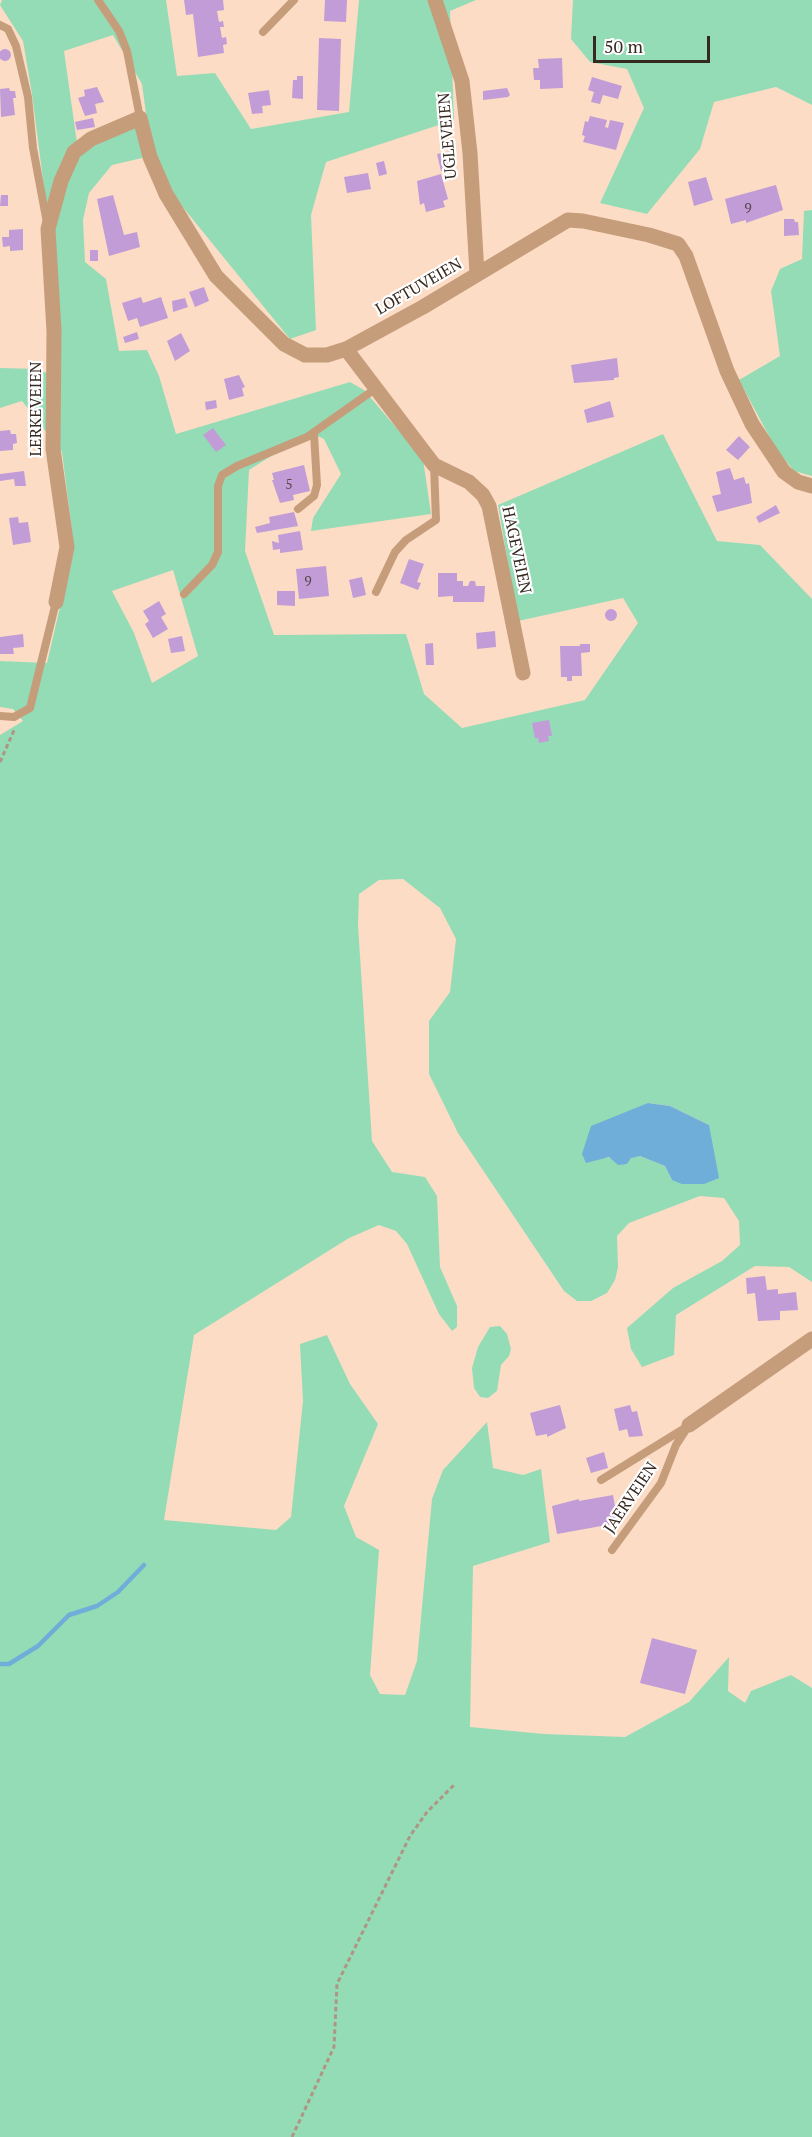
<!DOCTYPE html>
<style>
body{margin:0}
#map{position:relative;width:812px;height:2137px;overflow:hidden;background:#fddcc5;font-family:"PT Serif",serif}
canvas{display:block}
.scale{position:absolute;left:593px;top:36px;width:117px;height:27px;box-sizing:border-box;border:3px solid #362921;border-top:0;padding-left:8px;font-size:18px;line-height:21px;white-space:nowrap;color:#362921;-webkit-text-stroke:4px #fff;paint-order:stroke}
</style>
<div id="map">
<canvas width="812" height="2137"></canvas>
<div class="scale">50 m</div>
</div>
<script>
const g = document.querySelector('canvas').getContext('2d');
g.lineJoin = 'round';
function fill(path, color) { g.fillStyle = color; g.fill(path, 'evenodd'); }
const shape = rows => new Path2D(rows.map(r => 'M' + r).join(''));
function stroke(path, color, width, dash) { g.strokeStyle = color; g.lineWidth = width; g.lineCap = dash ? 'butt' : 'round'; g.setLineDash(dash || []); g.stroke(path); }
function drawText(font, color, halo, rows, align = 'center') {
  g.font = font + ' "PT Serif",serif'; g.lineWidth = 4.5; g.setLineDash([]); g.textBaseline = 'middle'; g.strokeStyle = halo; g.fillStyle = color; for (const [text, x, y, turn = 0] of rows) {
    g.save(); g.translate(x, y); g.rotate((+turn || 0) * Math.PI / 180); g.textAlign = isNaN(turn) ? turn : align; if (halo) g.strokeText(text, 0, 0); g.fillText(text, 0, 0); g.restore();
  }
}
fill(shape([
 [2,0,166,0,177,76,215,73,251,129,349,112,359,0,476,0,450,11,454,120,326,162,311,215,316,330,290,339,177,200,155,155,112,165,89,193,83,220,85,262,106,279,119,351,147,350,159,376,176,434,350,382,364,390,423,459,431,514,311,531,313,518,341,474,324,439,309,432,249,470,245,551,274,635,406,634,424,694,462,728,585,700,638,623,623,598,518,621,498,505,663,434,717,541,760,545,812,599,812,1282,789,1267,755,1266,676,1315,674,1355,642,1367,631,1349,627,1328,673,1288,722,1261,740,1245,739,1221,724,1198,700,1196,629,1223,617,1236,618,1267,615,1280,607,1293,591,1301,577,1301,564,1291,458,1133,429,1074,429,1021,450,992,456,939,440,908,403,879,379,880,359,894,358,925,372,1141,392,1172,425,1177,437,1196,440,1267,457,1306,457,1327,452,1331,439,1314,407,1244,396,1231,379,1225,349,1238,194,1335,164,1520,276,1530,291,1517,303,1401,300,1344,327,1335,350,1384,378,1424,344,1506,356,1537,379,1550,370,1675,380,1694,405,1695,417,1661,432,1499,443,1470,487,1422,493,1468,523,1475,541,1469,550,1542,473,1566,470,1727,544,1734,625,1737,689,1702,729,1657,728,1691,745,1703,751,1691,791,1675,812,1688,812,2137,0,2137,0,735,23,721,13,709,0,707,0,661,47,663,74,547,62,452,22,401,0,408,0,368,39,369,54,377,47,211,32,94,23,41,0,5],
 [113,35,142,84,147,121,77,143,64,51],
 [173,570,198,656,152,683,134,633,112,591],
 [648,1103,670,1106,709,1125,672,1180,665,1166,640,1156,600,1158],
 [573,0,812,0,812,105,776,87,714,102,700,149,647,214,600,203,644,108,627,69,590,62,571,39],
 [812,210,812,476,794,471,776,449,739,380,780,356,771,291,780,269,802,259,804,211],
 [500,1326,507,1334,511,1349,509,1356,501,1365,497,1391,488,1398,480,1397,474,1388,472,1368,478,1347,490,1327]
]), '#94dcb6');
fill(shape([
 [648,1103,670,1106,709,1125,719,1178,704,1184,682,1184,672,1180,665,1166,640,1156,631,1158,627,1164,618,1165,609,1157,586,1163,582,1154,591,1126]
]), '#70aeda');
stroke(shape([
 [0,1664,9,1664,38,1646,69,1615,97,1606,118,1592,144,1565]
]), '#70aeda', 4.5);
fill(shape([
 [184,0,223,0,224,10,217,11,219,22,223,21,224,27,220,27,222,38,226,37,227,44,223,45,224,53,198,57,193,14,186,15],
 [325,0,347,0,346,22,324,21],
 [319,38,341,39,339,111,317,110],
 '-1 55a6 6 0 1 1 12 0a6 6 0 1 1-12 0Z',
 [562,58,563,88,540,89,540,80,534,80,533,68,539,68,538,59],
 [297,76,303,76,303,99,292,98,293,80,297,80],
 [592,77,622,86,618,99,603,95,600,104,591,102,594,92,588,90],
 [97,87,104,102,95,104,97,113,85,116,78,98,85,96,84,90],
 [9,88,10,91,15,91,16,98,13,98,15,115,1,117,0,89],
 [507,88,510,95,508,97,483,100,483,91],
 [269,90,271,105,262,106,263,113,252,114,248,93],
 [590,116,607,120,605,127,608,128,610,120,624,123,616,150,583,142,585,136,582,135,585,121,588,122],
 [93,118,95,127,77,130,75,122],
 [452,151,455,168,441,171,437,154],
 [384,161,387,174,379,176,376,163],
 [368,173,371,189,347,193,344,177],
 [441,174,448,199,443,201,445,207,426,212,424,203,420,205,417,181],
 [706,177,713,200,694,206,688,182],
 [776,185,783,210,746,223,746,220,731,224,725,199],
 [1,195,8,195,8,206,0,206],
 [113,195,124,235,137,232,140,247,109,256,97,199],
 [784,219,794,219,795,222,798,222,799,235,784,236],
 [23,229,23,250,10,251,10,246,3,247,2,237,9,237,9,230],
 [90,250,98,250,98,261,90,261],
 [204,287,209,301,195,307,189,292],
 [141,297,143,303,161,297,168,318,140,327,137,318,128,321,122,303],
 [185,298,188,307,173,312,172,301],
 [137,332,139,339,125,343,123,337],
 [181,333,190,351,175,361,167,341],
 [617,358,619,377,614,378,614,380,574,383,571,365],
 [239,375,245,387,242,388,244,396,229,400,224,379],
 [216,400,217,408,206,410,205,402],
 [610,401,614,417,587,423,584,410],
 [213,428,226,445,216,452,203,435],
 [10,430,11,434,16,434,17,443,13,444,13,450,0,451,0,431],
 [739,436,750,447,738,460,726,450],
 [304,465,310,491,293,495,294,500,280,503,272,480,274,480,272,473],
 [730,468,734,480,744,477,746,484,749,483,752,503,717,512,712,496,721,494,716,472],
 [24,471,26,486,15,486,14,479,0,481,0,474],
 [776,505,780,513,759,523,756,517],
 [294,512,298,526,257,533,255,527,270,523,269,517],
 [18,517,19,523,28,522,31,542,13,545,9,518],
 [300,531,303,550,280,553,280,549,273,550,272,541,279,543,278,535],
 [409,559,424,564,417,582,421,583,418,590,400,583],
 [326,566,329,596,299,599,296,569],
 [438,573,457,573,457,581,463,581,463,586,468,586,470,581,475,581,476,586,485,586,484,602,453,602,453,596,438,597],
 [362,577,366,595,353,598,349,580],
 [277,591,295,591,295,606,277,605],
 [159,601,166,614,161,617,168,629,153,638,145,624,149,621,143,611],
 '605 615a6 6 0 1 1 12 0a6 6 0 1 1-12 0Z',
 [495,631,496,647,477,649,476,633],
 [23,634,24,647,13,648,14,654,0,654,0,637],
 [182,636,185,651,171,653,168,639],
 [433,643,434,665,426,665,425,644],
 [580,644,590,644,590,652,581,653,582,676,572,676,572,681,567,681,567,677,561,677,560,646,580,646],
 [549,720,552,736,548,736,549,741,539,743,538,738,535,738,532,723],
 [765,1276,767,1290,778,1289,778,1294,796,1292,798,1310,780,1311,780,1320,758,1321,755,1293,747,1294,746,1278],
 [560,1405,566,1428,547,1437,547,1434,536,1436,530,1413],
 [630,1405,632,1412,637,1411,643,1436,629,1437,627,1429,619,1431,614,1409],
 [604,1452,608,1468,591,1473,586,1458],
 [613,1495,618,1523,557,1534,552,1506,579,1499,579,1501],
 [652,1638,697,1650,685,1694,640,1683]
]), '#c19cd6');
stroke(shape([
 [0,762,15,728],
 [292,2137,334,2047,337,1984,410,1836,427,1812,454,1785]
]), '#ae9584', 3, [4.5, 3]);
stroke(shape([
 [98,0,119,31,127,51,140,118],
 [0,25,8,29,16,46,28,97,33,148,47,223],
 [263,32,294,0],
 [298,509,314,496,317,485,314,434],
 [376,592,395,552,406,540,436,520,434,465],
 [184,594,212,565,218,552,218,486,222,475,237,466,307,437,375,389],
 [0,716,14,717,30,708,56,602],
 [601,1480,685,1428],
 [612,1550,661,1483,676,1445,689,1425]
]), '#c69d7b', 8);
stroke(shape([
 [435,0,462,81,470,153,477,274],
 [346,349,434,465,469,482,483,495,489,506,523,673],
 [56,602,67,547,53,449,54,331,48,229,61,181,74,152,91,139,140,118,150,157,166,194,216,276,284,344,305,355,327,355,346,349,423,307,568,220,583,221,649,235,678,244,686,256,727,371,752,424,784,472,798,482,812,486],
 [689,1425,812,1339]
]), '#c69d7b', 15);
drawText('14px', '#59464e', null, [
 ["9",748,209],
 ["5",289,485],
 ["9",308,582]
]);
drawText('16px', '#362921', '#fff', [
 ["UGLEVEIEN",448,136,-95],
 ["LOFTUVEIEN",419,287,-30],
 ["LERKEVEIEN",36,409,-90],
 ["HAGEVEIEN",516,550,78],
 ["JAERVEIEN",631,1498,-56]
]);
</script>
